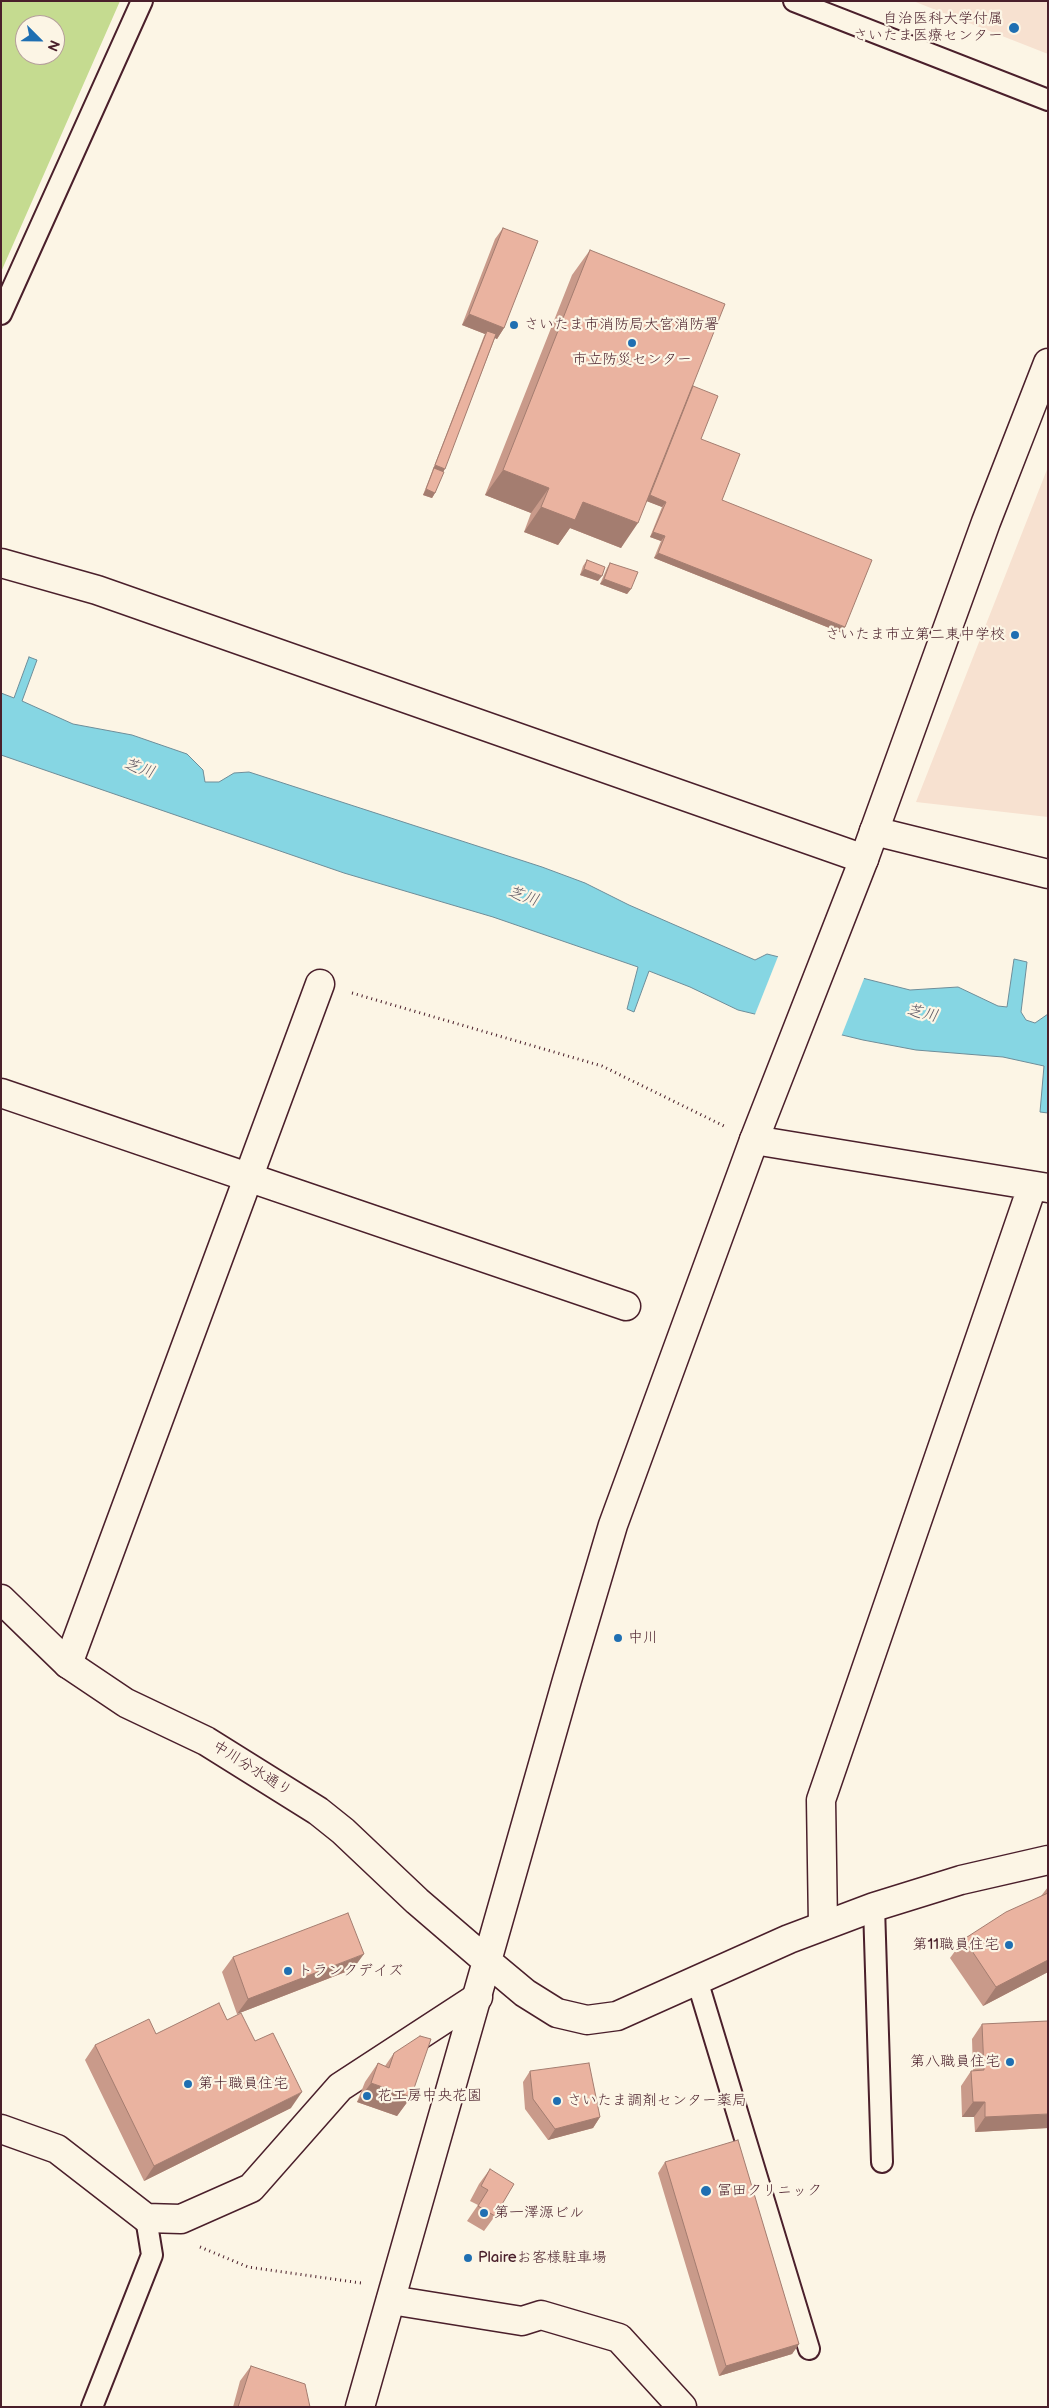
<!DOCTYPE html>
<meta charset="utf-8">
<style>
body{margin:0}
#map{position:relative;width:1049px;height:2408px;overflow:hidden;background:#fcf5e5;font-family:"Balsamiq Sans",sans-serif}
canvas{display:block}
.frame{position:absolute;inset:0;border:2px solid #4a1f2b;pointer-events:none}
.north{position:absolute;left:15px;top:15px;width:50px;height:50px;box-sizing:border-box;background:#fcf5e5;border:1px solid #b59f9b;border-radius:50%;rotate:113deg;font-size:14px;font-weight:700;line-height:20px;text-align:center;color:#4a1f2b}
.north::after{content:'';display:block;margin:auto;width:18px;height:22px;background:#1f6fb2;clip-path:polygon(50% 0,100% 100%,50% 72%,0 100%)}
</style>
<div id="map">
<canvas width="1049" height="2408"></canvas>
<div class="frame"></div>
<div class="north">N</div>
</div>
<script>
const g = document.querySelector('canvas').getContext('2d');
g.lineJoin = 'round';
function fill(path, color) { g.fillStyle = color; g.fill(path, 'evenodd'); }
const shape = rows => new Path2D(rows.map(r => 'M' + r).join(''));
function stroke(path, color, width, dash) { g.strokeStyle = color; g.lineWidth = width; g.lineCap = dash ? 'butt' : 'round'; g.setLineDash(dash || []); g.stroke(path); }
function drawText(font, color, halo, rows, align = 'center') {
  g.font = font + ' "Balsamiq Sans","Klee One",sans-serif'; g.lineWidth = 4.5; g.setLineDash([]); g.textBaseline = 'middle'; g.strokeStyle = halo; g.fillStyle = color; for (const [text, x, y, turn = 0] of rows) {
    g.save(); g.translate(x, y); g.rotate((+turn || 0) * Math.PI / 180); g.textAlign = isNaN(turn) ? turn : align; if (halo) g.strokeText(text, 0, 0); g.fillText(text, 0, 0); g.restore();
  }
}
fill(shape([
 [913,1,1048,1,1048,54],
 [1048,467,1048,817,916,802]
]), '#f7e1d0');
fill(shape([
 [1,1,120,1,1,272],
 [25,25,55,25,55,55,25,55]
]), '#c5db90');
const water = shape([
 [29,657,37,660,22,701,73,724,132,735,187,754,203,770,205,782,219,782,234,773,249,772,542,867,585,883,629,905,755,960,767,954,910,990,958,987,998,1006,1007,1007,1014,959,1027,962,1021,1012,1026,1020,1035,1023,1048,1014,1048,1113,1040,1112,1044,1066,1003,1057,916,1050,863,1040,738,1010,690,987,649,971,634,1012,627,1009,638,967,493,917,344,873,1,755,1,693,14,698,29,657]
]);
fill(water, '#86d6e3');
stroke(water, '#6e8d99', 1);
fill(shape([
 [779,954,865,976,841,1037,754,1017]
]), '#fcf5e5');
const service = shape([
 [794,1,1048,100],
 [1,314,142,1],
 [874,1907,882,2162],
 [697,1980,809,2349],
 [92,2407,152,2255,146,2218]
]);
const minor = shape([
 [1,563,97,590,864,859],
 [874,831,1048,874],
 [1,1093,626,1306],
 [754,1140,1048,1188],
 [68,1664,320,984],
 [823,1925,821,1800,1032,1187],
 [1,2129,57,2149,146,2218,181,2219,251,2188,340,2087,478,1997],
 [391,2300,522,2321,541,2315,619,2338,682,2407]
]);
const tertiary = shape([
 [1,1599,68,1664,126,1703,206,1741,318,1811,343,1831,417,1901,488,1962,525,1993,557,2013,587,2020,617,2016,789,1939,874,1907,961,1880,1048,1860],
 [360,2407,567,1680,613,1525,754,1140,864,859,986,522,1048,363]
]);
stroke(service, '#4a1f2b', 24);
stroke(minor, '#4a1f2b', 31);
stroke(tertiary, '#4a1f2b', 31);
stroke(shape([
 [352,993,602,1066,726,1127],
 [200,2247,248,2267,361,2283]
]), '#4a1f2b', 3, [1, 4]);
stroke(service, '#fcf5e5', 20);
stroke(minor, '#fcf5e5', 28);
stroke(tertiary, '#fcf5e5', 28);
fill(shape([
 [503,228,504,328,497,339,495,338,435,493,432,498,423,495,484,336,485,334,462,325,495,239],
 [590,250,693,386,701,439,722,500,842,633,654,558,661,541,650,537,662,507,647,501,621,548,570,528,558,545,524,532,531,513,485,495,572,275],
 [587,560,598,581,580,575,583,566],
 [610,563,631,589,627,594,600,584,607,568],
 [1048,1887,1048,1972,983,2006,950,1958,964,1939,1041,1896],
 [233,1957,353,1969,237,2014,222,1972],
 [227,2020,255,2041,291,2108,144,2181,85,2060,95,2045,156,2034],
 [982,2024,1048,2128,975,2132,974,2117,962,2117,961,2086,971,2071,973,2071,972,2039],
 [394,2053,411,2097,397,2116,357,2102,365,2082,378,2063,385,2066],
 [530,2071,600,2117,593,2128,548,2140,525,2109,523,2082],
 [665,2162,799,2344,792,2354,719,2376,658,2173],
 [490,2169,495,2216,484,2231,467,2221,478,2205,470,2201,479,2184],
 [251,2366,310,2407,233,2407,240,2381]
]), '#c99a8a');
fill(shape([
 [469,314,504,328,497,339,486,334,487,331,485,334,462,325],
 [435,465,445,469,441,475,434,468,432,471],
 [503,470,549,488,531,513,485,495],
 [426,489,435,493,432,498,423,495],
 [645,493,666,502,662,507,641,499],
 [583,502,638,523,621,548,570,528,558,545,524,532,541,507],
 [653,532,665,536,661,541,650,537],
 [658,553,845,627,842,633,654,558],
 [584,569,602,576,598,581,580,575],
 [604,579,631,589,627,594,600,584],
 [364,1954,353,1969,237,2014,248,1999],
 [1048,1960,1048,1972,983,2006,996,1987],
 [371,2083,411,2097,397,2116,357,2102],
 [302,2092,291,2108,144,2181,154,2166],
 [973,2102,985,2102,974,2117,962,2117],
 [1048,2114,1048,2128,975,2132,985,2117],
 [600,2117,593,2128,548,2140,555,2129],
 [799,2344,792,2354,719,2376,726,2366]
]), '#a47d70');
const building = shape([
 [503,228,538,241,504,328,469,314,503,228],
 [590,250,725,304,638,523,583,502,575,520,541,507,549,488,503,470,590,250],
 [487,331,496,334,445,469,435,465,487,331],
 [693,386,718,396,701,439,740,454,722,500,872,560,845,627,658,553,665,536,653,532,666,502,650,495,693,386],
 [434,468,444,472,435,493,426,489,434,468],
 [587,560,605,567,602,576,584,569,587,560],
 [610,563,638,572,631,589,604,579,610,563],
 [1048,1893,1048,1960,996,1987,964,1939,1006,1912,1048,1893],
 [348,1913,364,1954,248,1999,233,1957,348,1913],
 [219,2003,227,2020,241,2013,255,2041,273,2033,302,2092,154,2166,95,2045,149,2019,156,2034,219,2003],
 [1048,2021,1048,2114,985,2117,985,2102,973,2102,971,2071,984,2070,982,2024,1048,2021],
 [420,2036,431,2039,411,2097,371,2083,378,2063,389,2068,394,2053,420,2036],
 [589,2063,600,2117,555,2129,533,2099,530,2071,589,2063],
 [738,2140,799,2344,726,2366,665,2162,738,2140],
 [490,2169,514,2184,495,2216,478,2206,488,2190,481,2186,490,2169],
 [251,2366,305,2384,310,2407,238,2407,251,2366]
]);
fill(building, '#eab3a0');
stroke(building, '#a47d70', 1);
for (const [x, y, r, color] of [
 [1014,28,6,"#1f6fb2"],
 [514,325,5,"#1f6fb2"],
 [632,343,5,"#1f6fb2"],
 [1015,635,5,"#1f6fb2"],
 [618,1638,5,"#1f6fb2"],
 [1009,1945,5,"#1f6fb2"],
 [288,1971,5,"#1f6fb2"],
 [1010,2062,5,"#1f6fb2"],
 [188,2084,5,"#1f6fb2"],
 [367,2096,5,"#1f6fb2"],
 [557,2101,5,"#1f6fb2"],
 [706,2191,6,"#1f6fb2"],
 [484,2213,5,"#1f6fb2"],
 [468,2258,5,"#1f6fb2"]
]) { const dot = new Path2D(); dot.arc(x, y, r, 0, 2 * Math.PI); g.fillStyle = color; g.fill(dot); stroke(dot, '#fcf5e5', 2); }
drawText('15px', '#4a1f2b', '#fcf5e5', [
 ["自治医科大学付属",1003,19,"right"],
 ["さいたま医療センター",1003,36,"right"],
 ["さいたま市消防局大宮消防署",524,325],
 ["市立防災センター",632,360,"center"],
 ["さいたま市立第二東中学校",1005,635,"right"],
 ["中川",628,1638],
 ["第11職員住宅",999,1945,"right"],
 ["トランクデイズ",298,1971],
 ["第八職員住宅",1000,2062,"right"],
 ["第十職員住宅",198,2084],
 ["花工房中央花園",377,2096],
 ["さいたま調剤センター薬局",567,2101],
 ["冨田クリニック",717,2191],
 ["第一澤源ビル",494,2213],
 ["Plaireお客様駐車場",478,2258]
], 'left');
drawText('15px', '#4a1f2b', '#fcf5e5', [
 ["中川分水通り",252,1769,32]
]);
drawText('italic 16px', '#5c5662', '#fcf5e5', [
 ["芝川",139,769,18],
 ["芝川",523,897,18],
 ["芝川",922,1014,12]
]);
</script>
